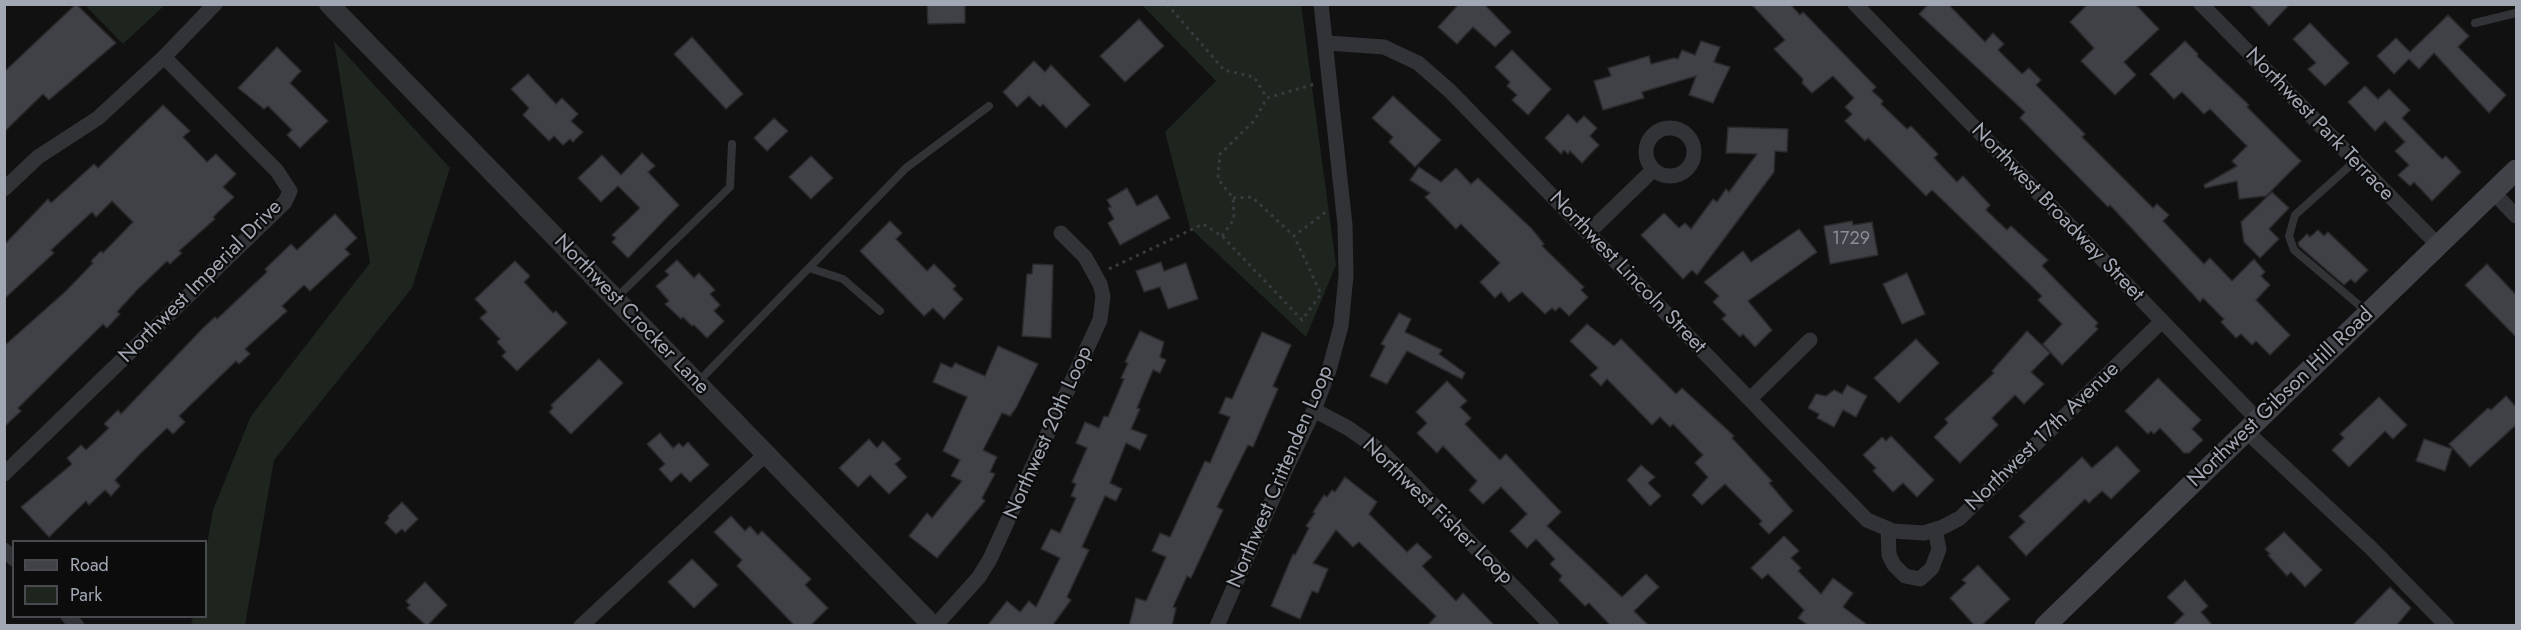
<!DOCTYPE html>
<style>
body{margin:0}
#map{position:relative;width:2521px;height:630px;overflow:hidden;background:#111112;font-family:Jost,sans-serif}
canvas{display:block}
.frame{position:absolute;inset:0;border:6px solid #a2a8b3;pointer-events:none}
.legend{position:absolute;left:12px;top:540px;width:195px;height:78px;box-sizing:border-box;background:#0c0c0d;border:2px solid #484a4f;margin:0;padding:8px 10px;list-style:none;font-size:18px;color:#a2a8b3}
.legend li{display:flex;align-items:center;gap:12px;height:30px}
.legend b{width:30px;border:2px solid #484a4f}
</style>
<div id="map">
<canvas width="2521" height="630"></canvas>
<div class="frame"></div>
<ul class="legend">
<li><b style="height:8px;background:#404247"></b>Road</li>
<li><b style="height:16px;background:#1d251e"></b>Park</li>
</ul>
</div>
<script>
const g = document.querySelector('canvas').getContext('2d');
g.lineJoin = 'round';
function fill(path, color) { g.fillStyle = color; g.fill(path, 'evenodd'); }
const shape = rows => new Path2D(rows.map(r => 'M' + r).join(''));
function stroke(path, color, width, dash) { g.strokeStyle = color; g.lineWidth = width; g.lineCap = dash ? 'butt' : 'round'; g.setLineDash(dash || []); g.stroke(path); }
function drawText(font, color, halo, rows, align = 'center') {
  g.font = font + ' Jost,sans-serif'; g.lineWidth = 4.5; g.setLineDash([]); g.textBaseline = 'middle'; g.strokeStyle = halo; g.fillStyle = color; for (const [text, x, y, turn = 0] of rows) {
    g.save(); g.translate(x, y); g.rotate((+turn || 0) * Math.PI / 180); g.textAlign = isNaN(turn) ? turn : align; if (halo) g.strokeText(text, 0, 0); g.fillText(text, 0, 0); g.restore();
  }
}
fill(shape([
 [85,5,165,5,123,44],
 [1142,5,1301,5,1336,265,1306,337,1190,228,1165,132,1216,81],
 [334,41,450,168,412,288,274,460,245,625,191,625,193,617,206,616,206,551,213,510,251,416,370,263]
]), '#1d251e');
const building = shape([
 [76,4,116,43,49,100,43,94,4,132,4,72,76,4],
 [927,4,965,4,965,23,928,24,927,4],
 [1459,4,1484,4,1511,32,1495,47,1473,27,1457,44,1438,27,1459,4],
 [1751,4,1790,4,1800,15,1803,12,1876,87,1872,91,1883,101,1881,104,1907,129,1911,126,1938,154,1934,158,1957,182,1963,176,1990,205,1986,210,2007,230,2011,226,2048,260,2042,266,2098,323,2095,326,2098,329,2062,365,2043,344,2062,324,2038,300,2042,296,1932,190,1926,196,1868,138,1865,141,1845,121,1852,114,1845,107,1854,98,1833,76,1812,93,1802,83,1803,79,1774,49,1785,40,1751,4],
 [1929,4,1948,4,1985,42,1993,33,2004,44,1998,50,2022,74,2029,68,2041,80,2036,85,2085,134,2082,137,2153,208,2157,204,2169,215,2163,221,2204,264,2210,258,2232,281,2254,259,2265,272,2261,276,2270,285,2256,300,2290,335,2270,355,2256,341,2252,345,2241,334,2236,338,2221,322,2224,319,2203,298,2200,302,2110,205,2108,207,2020,118,2025,112,1919,14,1929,4],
 [2088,4,2135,4,2159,29,2124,62,2136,75,2115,95,2081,61,2094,48,2070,22,2088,4],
 [2249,4,2290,4,2269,26,2249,4],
 [2448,15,2469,36,2458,47,2506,95,2489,113,2434,53,2419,69,2409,59,2394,74,2377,56,2396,38,2410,52,2448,15],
 [1139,19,1164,46,1125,82,1100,56,1139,19],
 [2310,23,2349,63,2325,86,2308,69,2316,63,2293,39,2310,23],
 [692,37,743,94,726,109,674,54,692,37],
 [1701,41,1720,47,1714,62,1730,67,1713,103,1689,95,1696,76,1642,92,1644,98,1603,110,1594,81,1611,76,1608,68,1649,56,1651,64,1674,58,1678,59,1682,50,1695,55,1701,41],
 [2185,41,2198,54,2197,56,2249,105,2247,107,2301,161,2266,196,2239,199,2237,181,2205,188,2204,185,2237,166,2232,161,2247,146,2210,109,2204,114,2182,92,2174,99,2150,74,2185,41],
 [277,47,301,71,290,83,328,121,300,148,287,135,292,130,268,106,264,109,238,88,277,47],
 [1512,50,1551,89,1528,115,1512,100,1517,95,1507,86,1510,82,1495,67,1512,50],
 [1034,61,1045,72,1051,65,1090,105,1066,128,1043,104,1040,107,1029,96,1017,107,1003,92,1034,61],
 [528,74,556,104,562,98,578,114,571,121,583,132,573,142,570,139,563,145,554,136,549,141,523,115,529,108,511,89,528,74],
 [2365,86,2378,99,2389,89,2410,110,2402,118,2442,159,2446,156,2461,172,2432,201,2414,182,2410,186,2398,175,2409,165,2395,151,2405,142,2385,121,2375,131,2348,102,2365,86],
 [1393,96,1441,140,1415,167,1389,142,1393,137,1372,118,1393,96],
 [163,105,190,131,183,137,207,162,216,154,236,174,223,187,234,197,213,217,215,219,179,251,182,253,170,264,167,261,136,291,117,312,120,314,107,328,103,324,18,408,21,411,4,427,4,346,66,291,93,263,91,261,101,251,103,253,133,222,112,201,96,217,92,212,51,250,54,253,4,299,4,245,48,199,51,203,94,164,98,168,163,105],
 [1568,114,1577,123,1584,116,1597,128,1590,136,1599,145,1582,163,1570,151,1568,154,1564,150,1561,154,1545,138,1568,114],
 [774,118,788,131,767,151,754,138,774,118],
 [1728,127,1788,129,1787,152,1775,151,1774,172,1697,275,1692,270,1683,279,1641,235,1664,213,1679,228,1685,223,1691,229,1713,199,1717,202,1726,189,1729,192,1757,154,1726,153,1728,127],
 [642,153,655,166,648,172,679,205,628,258,612,242,616,238,612,235,640,208,618,186,601,202,578,178,602,155,621,175,642,153],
 [811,156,833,178,811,199,789,177,811,156],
 [1419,167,1441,182,1456,168,1471,184,1478,178,1532,229,1544,244,1542,246,1584,287,1581,290,1588,297,1569,316,1560,307,1555,311,1552,308,1545,314,1522,292,1509,302,1501,292,1495,298,1480,282,1500,263,1461,224,1456,229,1425,197,1430,193,1410,180,1419,167],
 [1127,188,1137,206,1157,195,1170,218,1120,245,1108,223,1114,219,1108,208,1111,207,1107,200,1127,188],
 [2272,192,2289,208,2269,229,2279,239,2260,258,2244,242,2241,222,2272,192],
 [335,214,357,238,345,249,350,254,310,291,304,285,282,306,287,311,245,349,250,354,239,364,236,361,179,416,185,422,173,434,167,428,142,452,115,480,120,486,111,496,105,490,89,505,86,501,49,537,21,507,72,464,67,458,81,445,86,450,109,428,104,424,118,410,121,414,203,328,215,317,217,319,267,272,265,269,291,244,297,250,335,214],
 [890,221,902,233,896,239,927,271,934,264,956,286,953,289,963,299,944,319,933,308,924,316,860,251,890,221],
 [1852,221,1853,225,1872,222,1878,255,1830,264,1824,226,1852,221],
 [1799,229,1817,252,1748,301,1772,330,1755,347,1743,334,1740,337,1722,319,1726,315,1713,302,1719,296,1704,282,1743,251,1751,262,1799,229],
 [2318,230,2324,236,2328,232,2368,270,2355,283,2351,279,2344,285,2299,246,2298,243,2307,234,2310,237,2318,230],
 [677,260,694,278,699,273,715,290,710,294,720,305,714,311,724,321,707,338,694,325,692,326,683,317,681,319,665,304,669,301,656,286,669,275,665,271,677,260],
 [515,261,530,276,524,282,553,313,556,311,567,323,517,371,502,356,506,352,497,342,500,339,480,318,487,312,475,299,515,261],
 [1161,262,1164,271,1186,263,1198,299,1168,309,1160,287,1144,292,1136,271,1161,262],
 [1033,264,1053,265,1051,338,1022,336,1027,274,1032,274,1033,264],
 [2487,264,2517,296,2517,338,2465,285,2487,264],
 [1907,273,1925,314,1902,324,1883,284,1907,273],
 [1399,313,1411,319,1405,332,1442,350,1439,354,1465,373,1462,379,1407,351,1387,384,1370,376,1385,346,1381,344,1399,313],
 [1587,324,1614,346,1621,339,1676,394,1682,388,1734,436,1732,438,1772,481,1769,483,1793,511,1769,534,1759,524,1762,521,1725,484,1702,505,1692,495,1708,477,1695,463,1703,455,1673,424,1670,427,1660,417,1652,425,1607,379,1601,386,1590,375,1598,368,1570,341,1587,324],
 [1140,331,1164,342,1160,357,1166,360,1160,373,1153,370,1137,408,1140,409,1131,429,1147,435,1140,450,1126,443,1110,483,1122,489,1116,501,1105,496,1082,547,1089,550,1067,597,1071,600,1052,626,987,626,1007,601,1020,612,1029,601,1036,607,1060,558,1041,549,1051,529,1060,533,1076,498,1071,496,1076,484,1072,482,1087,448,1076,443,1085,422,1099,428,1104,416,1108,417,1124,379,1121,378,1128,363,1125,362,1140,331],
 [2027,331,2050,353,2031,372,2044,384,2024,404,2015,395,1992,418,1998,425,1960,463,1934,437,1948,423,1945,419,1994,373,1992,371,2027,331],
 [1262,332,1291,345,1273,386,1278,389,1253,447,1248,445,1217,507,1223,510,1191,578,1187,576,1173,607,1176,608,1172,626,1129,626,1136,598,1146,601,1166,557,1152,551,1160,533,1170,537,1205,461,1210,463,1230,417,1219,413,1226,397,1232,399,1262,332],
 [1916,339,1939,363,1899,403,1874,378,1916,339],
 [998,346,1038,364,1016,408,1010,416,1002,413,983,450,997,457,990,472,995,474,982,498,985,501,937,558,909,536,927,513,932,518,962,481,951,476,960,460,943,451,967,397,933,382,941,363,952,368,955,363,985,376,998,346],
 [599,359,623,383,571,434,549,412,553,408,551,405,599,359],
 [2158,378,2201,420,2192,429,2203,440,2189,453,2184,453,2160,428,2154,434,2151,431,2148,434,2125,411,2158,378],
 [1447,381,1467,401,1460,407,1471,418,1465,424,1500,460,1506,454,1561,512,1547,526,1568,546,1622,597,1646,574,1659,587,1634,611,1649,626,1611,626,1589,603,1585,606,1559,580,1562,576,1550,564,1555,559,1536,539,1527,548,1510,531,1527,514,1501,487,1483,504,1469,490,1477,481,1443,446,1437,453,1417,433,1427,423,1416,412,1447,381],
 [1847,385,1867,396,1856,417,1843,410,1834,427,1817,418,1819,414,1808,408,1816,394,1826,396,1834,390,1842,394,1847,385],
 [2506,396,2517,408,2517,424,2470,467,2449,444,2488,408,2491,410,2506,396],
 [2379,397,2407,425,2393,439,2385,431,2349,467,2332,450,2344,438,2340,434,2379,397],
 [660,433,673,448,679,443,683,447,688,442,709,465,690,482,681,473,671,482,659,469,665,464,647,444,660,433],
 [1891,436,1934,480,1917,497,1903,483,1893,492,1873,471,1876,468,1863,455,1882,437,1886,441,1891,436],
 [869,439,877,448,883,441,901,459,895,464,907,477,889,494,870,475,858,487,839,468,869,439],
 [2424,439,2452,449,2445,471,2416,461,2424,439],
 [2117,446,2140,471,2111,499,2102,491,2089,503,2085,499,2026,556,2009,537,2025,522,2019,516,2082,457,2092,468,2117,446],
 [1641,465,1655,477,1648,483,1661,496,1650,506,1627,480,1641,465],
 [1345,477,1377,502,1369,514,1407,552,1417,543,1432,557,1422,566,1456,601,1463,593,1495,626,1427,626,1436,616,1359,542,1353,547,1336,530,1313,563,1328,569,1318,593,1312,591,1300,619,1271,606,1293,554,1295,555,1309,528,1306,526,1315,513,1313,512,1324,495,1327,497,1332,490,1335,492,1345,477],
 [402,502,418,519,405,532,402,529,396,534,385,523,389,518,388,516,402,502],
 [731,516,745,531,750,526,758,535,762,531,811,579,805,585,828,608,810,626,795,626,737,566,742,560,714,532,731,516],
 [2284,532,2322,570,2305,587,2291,572,2287,576,2268,555,2270,554,2265,549,2284,532],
 [1784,536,1799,551,1791,558,1801,568,1798,571,1821,594,1833,578,1853,593,1843,607,1869,626,1809,626,1798,618,1804,610,1768,574,1762,579,1751,568,1784,536],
 [692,559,718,585,694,608,668,582,692,559],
 [1978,565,2010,599,1981,626,1975,626,1950,598,1966,583,1962,580,1978,565],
 [2185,580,2208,606,2201,612,2213,626,2172,626,2184,614,2167,597,2185,580],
 [425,582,447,605,427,626,407,608,410,605,406,601,425,582],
 [2390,587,2411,608,2396,626,2352,626,2390,587]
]);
fill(building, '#404146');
stroke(building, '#2b2b2e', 1.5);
stroke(shape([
 [1167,4,1224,70,1254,77,1267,98],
 [1233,198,1252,197,1294,236],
 [1222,236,1234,219,1233,198,1218,179,1220,154,1254,121,1267,98,1315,84],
 [1109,269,1203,224,1222,236,1302,320,1321,294,1294,236,1327,211]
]), '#383a3e', 3, [3, 4.5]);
stroke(shape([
 [2475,23,2516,13],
 [2354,162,2295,215,2289,236,2294,250,2366,311],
 [809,268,843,279,880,311],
 [616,298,730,187,732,144],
 [698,382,906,168,989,106]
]), '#323337', 8);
stroke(shape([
 [1855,4,2259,421],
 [2201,4,2438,245],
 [1328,43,1384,47,1418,63,1450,91,1867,520,1893,531,1924,533,1943,527,1960,518,2162,321],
 '1646 152a24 24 0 1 1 48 0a24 24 0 1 1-48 0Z',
 [4,189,38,157,98,118,164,57,215,4],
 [2493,192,2516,216],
 [1588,233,1653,170],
 [1750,399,1810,340],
 [1314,410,1348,428,1381,451,1552,626],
 [2247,432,2371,548,2447,626],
 [4,474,285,202,290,191,277,171,164,57],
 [1888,529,1889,555,1894,565,1905,576,1920,579,1932,568,1939,549,1935,530],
 [4,550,14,559],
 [68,616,77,626],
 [581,626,766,454],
 [935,626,979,577,990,559,1100,320,1103,296,1100,284,1085,257,1061,233],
 [1217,626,1283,475,1314,410,1329,370,1341,326,1346,276,1345,225,1321,4]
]), '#323337', 15);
stroke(shape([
 [329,4,933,626]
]), '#323337', 20);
stroke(shape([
 [2045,626,2516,170]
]), '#404247', 21);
drawText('18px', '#8a8e98', null, [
 ["1729",1851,240]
]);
drawText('21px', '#a2a8b3', '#0c0c0d', [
 ["Northwest Park Terrace",2319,125,46],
 ["Northwest Broadway Street",2057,213,46],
 ["Northwest Lincoln Street",1627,273,46],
 ["Northwest Imperial Drive",201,282,-45],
 ["Northwest Crocker Lane",631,315,46],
 ["Northwest Gibson Hill Road",2281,398,-44],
 ["Northwest 20th Loop",1049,433,-66],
 ["Northwest 17th Avenue",2043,437,-44],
 ["Northwest Crittenden Loop",1281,477,-67],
 ["Northwest Fisher Loop",1437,512,44]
]);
</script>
